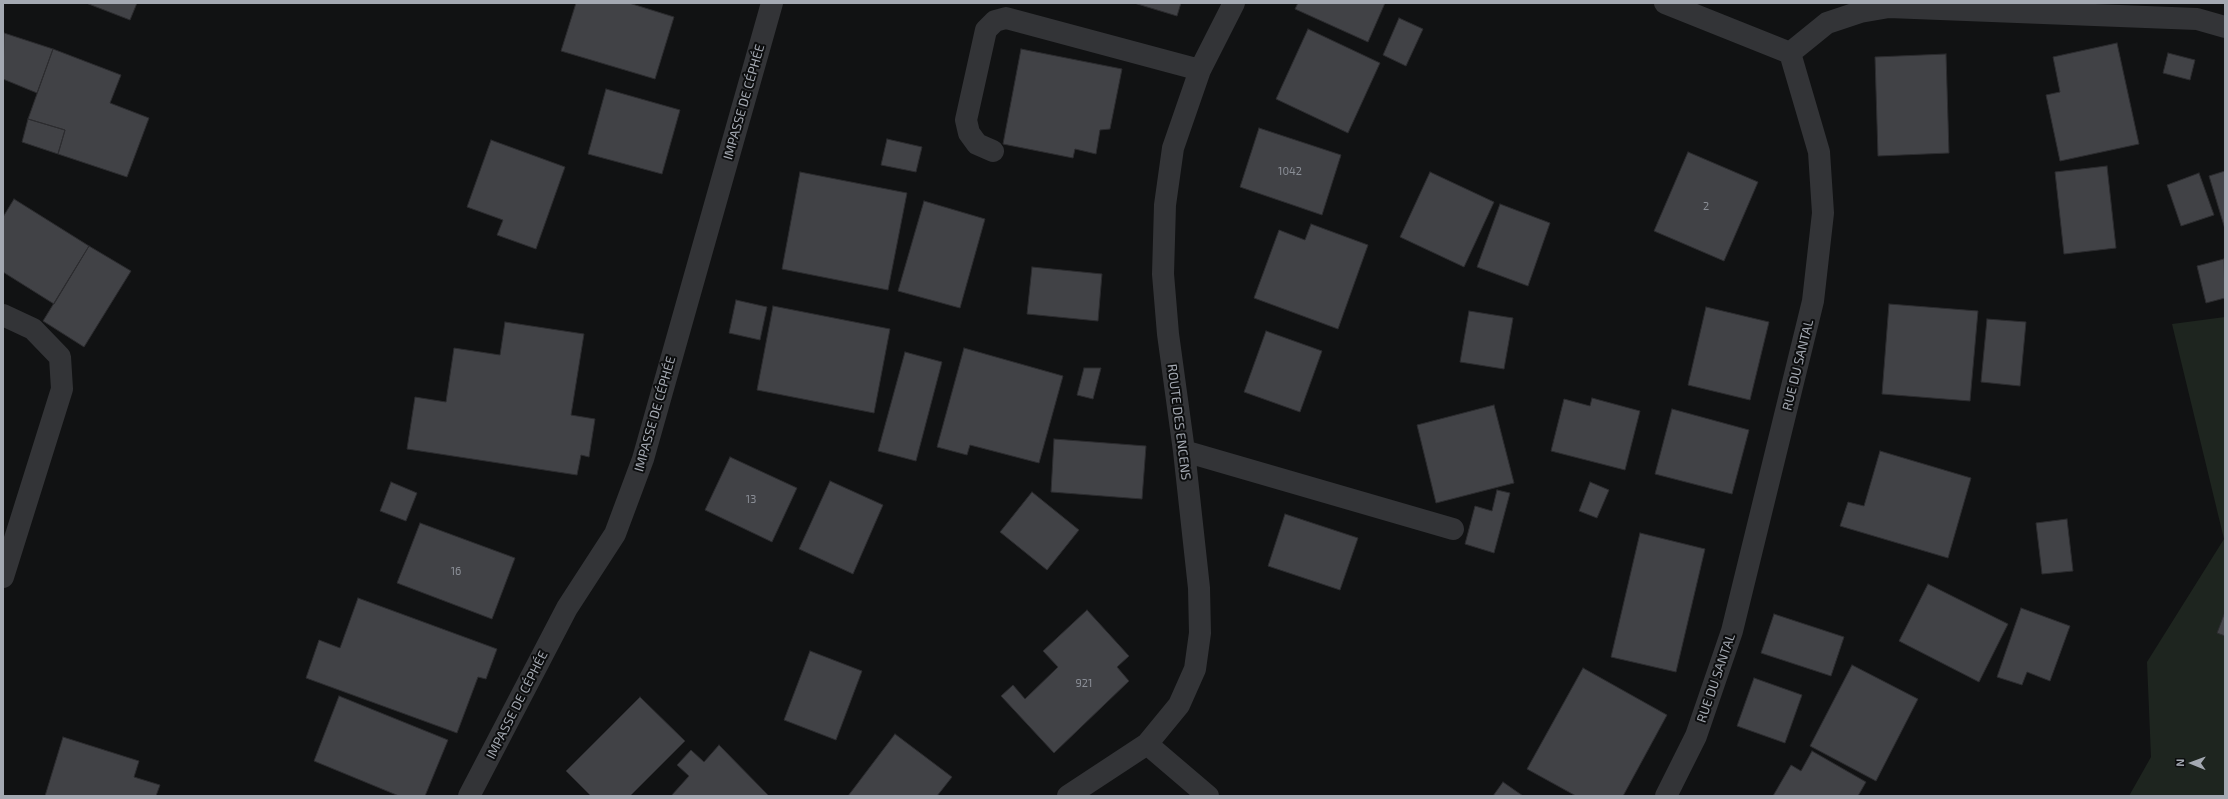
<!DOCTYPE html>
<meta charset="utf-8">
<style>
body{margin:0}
#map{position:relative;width:2228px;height:799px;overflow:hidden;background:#111213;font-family:"Exo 2",sans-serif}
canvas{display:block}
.frame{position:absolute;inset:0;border:4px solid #a4a9b2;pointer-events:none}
.north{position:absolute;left:2172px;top:743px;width:40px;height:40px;-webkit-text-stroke:3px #0c0d0e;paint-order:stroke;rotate:271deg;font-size:11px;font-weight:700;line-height:16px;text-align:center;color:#a4a9b2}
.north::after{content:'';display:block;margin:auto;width:14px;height:18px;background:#a4a9b2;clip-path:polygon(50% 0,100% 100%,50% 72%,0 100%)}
</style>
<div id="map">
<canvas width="2228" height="799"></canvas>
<div class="frame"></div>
<div class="north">N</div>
</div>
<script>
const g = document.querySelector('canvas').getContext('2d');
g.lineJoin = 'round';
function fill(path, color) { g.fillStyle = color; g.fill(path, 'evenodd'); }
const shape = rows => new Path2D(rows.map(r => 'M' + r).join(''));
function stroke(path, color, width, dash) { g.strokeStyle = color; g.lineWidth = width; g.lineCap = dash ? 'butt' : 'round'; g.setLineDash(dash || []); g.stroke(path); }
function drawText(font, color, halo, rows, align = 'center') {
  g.font = font + ' "Exo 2",sans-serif'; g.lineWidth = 4; g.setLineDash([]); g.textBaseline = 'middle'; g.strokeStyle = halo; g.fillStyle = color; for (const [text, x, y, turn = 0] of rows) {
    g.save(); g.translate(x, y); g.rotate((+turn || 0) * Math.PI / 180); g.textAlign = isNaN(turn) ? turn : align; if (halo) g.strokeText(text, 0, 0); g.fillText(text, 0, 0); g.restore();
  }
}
fill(shape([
 [2225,317,2225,796,2129,796,2151,757,2147,662,2224,539,2172,324]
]), '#1e251f');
const building = shape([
 [86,3,137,3,130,20,86,3],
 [576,3,629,3,674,17,655,79,561,51,576,3],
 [1134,3,1181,3,1177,16,1134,3],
 [1298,3,1385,3,1368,42,1295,9,1298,3],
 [1399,18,1423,29,1406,66,1383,55,1399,18],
 [1308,29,1380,63,1348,133,1276,99,1308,29],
 [4,33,53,49,37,93,3,79,4,33],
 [2117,43,2139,144,2060,161,2046,95,2060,92,2053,57,2117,43],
 [53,49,121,75,110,103,149,118,127,177,58,154,65,130,28,119,53,49],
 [1021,49,1122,69,1110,129,1100,130,1096,154,1075,149,1073,158,1003,144,1021,49],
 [2168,53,2195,60,2190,80,2163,73,2168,53],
 [1946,54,1949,153,1878,156,1875,57,1946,54],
 [606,89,680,110,662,174,588,154,606,89],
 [28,119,65,130,58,154,22,142,28,119],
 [1259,128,1341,155,1322,215,1240,187,1259,128],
 [887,139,922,147,916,172,881,165,887,139],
 [491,140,565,167,536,249,497,235,503,220,467,207,491,140],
 [1688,152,1758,182,1724,261,1654,231,1688,152],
 [2107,166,2116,248,2064,254,2055,172,2107,166],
 [2225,171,2225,229,2209,176,2225,171],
 [800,172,907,193,888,290,782,269,800,172],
 [1430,172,1494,202,1464,267,1400,237,1430,172],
 [2199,173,2214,215,2181,226,2167,185,2199,173],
 [14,199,89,246,54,304,3,272,3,217,14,199],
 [924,201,985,219,960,308,898,291,924,201],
 [1500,204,1550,223,1528,286,1477,267,1500,204],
 [1311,224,1368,245,1338,329,1254,298,1279,230,1305,240,1311,224],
 [89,246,131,271,84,347,43,321,89,246],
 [2224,259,2225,298,2206,303,2197,266,2224,259],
 [1032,267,1102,274,1098,321,1027,314,1032,267],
 [736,300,767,307,760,340,729,333,736,300],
 [1889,304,1978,311,1970,401,1882,394,1889,304],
 [773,306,890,329,874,413,757,390,773,306],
 [1706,307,1769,322,1750,400,1688,385,1706,307],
 [1469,311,1513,318,1504,369,1460,362,1469,311],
 [1987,319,2026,322,2020,386,1981,382,1987,319],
 [505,322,584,334,571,415,595,419,589,457,581,455,577,475,407,449,415,397,446,402,454,348,500,355,505,322],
 [1266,331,1322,351,1300,412,1244,392,1266,331],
 [964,348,1063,376,1039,463,970,445,967,455,937,447,964,348],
 [905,352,942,362,916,461,878,451,905,352],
 [1084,368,1101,368,1093,399,1077,395,1084,368],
 [1592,398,1640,411,1625,470,1551,451,1564,399,1590,406,1592,398],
 [1494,405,1514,483,1436,503,1417,425,1494,405],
 [1672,409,1749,430,1732,494,1655,474,1672,409],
 [1054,439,1146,446,1142,499,1051,492,1054,439],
 [1880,451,1971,478,1948,558,1840,526,1848,502,1864,506,1880,451],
 [730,457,797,488,772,542,705,510,730,457],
 [830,481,883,505,853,574,799,549,830,481],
 [391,482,417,493,406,521,380,511,391,482],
 [1590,482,1609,490,1597,518,1579,511,1590,482],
 [1497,490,1510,493,1494,553,1465,544,1475,506,1492,511,1497,490],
 [1032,492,1079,530,1047,570,1000,532,1032,492],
 [1285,514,1358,538,1340,590,1268,566,1285,514],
 [2067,519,2073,571,2042,574,2036,523,2067,519],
 [420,523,515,558,492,619,397,583,420,523],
 [1640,533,1705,549,1676,672,1611,657,1640,533],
 [1928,584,2008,624,1979,682,1899,641,1928,584],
 [358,598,497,649,486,679,478,677,457,733,306,678,319,640,340,648,358,598],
 [2021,608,2070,626,2050,681,2027,672,2022,685,1997,677,2021,608],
 [1087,610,1129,656,1117,667,1129,681,1054,753,1001,696,1013,685,1025,699,1058,667,1043,651,1087,610],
 [2225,612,2225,636,2217,633,2225,612],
 [1774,614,1844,637,1831,676,1761,653,1774,614],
 [810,651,862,671,836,740,784,720,810,651],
 [1852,665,1918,699,1876,781,1810,746,1852,665],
 [1583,668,1667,715,1623,796,1576,796,1527,769,1583,668],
 [1754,678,1802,695,1785,743,1737,726,1754,678],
 [339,696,448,740,425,796,399,796,314,761,339,696],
 [640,697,685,741,630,796,591,796,566,771,640,697],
 [895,734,952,777,937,796,848,796,895,734],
 [63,737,139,761,134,777,160,785,156,796,45,796,63,737],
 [719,745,769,796,671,796,689,776,677,765,691,750,704,762,719,745],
 [1812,751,1866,782,1858,796,1773,796,1791,765,1801,771,1812,751],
 [1503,782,1523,796,1493,796,1503,782]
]);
fill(building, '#414246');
stroke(building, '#2c2c2f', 1);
stroke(shape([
 [1665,3,1790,53],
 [1790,53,1827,23,1860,12,1889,7,2197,19,2225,27],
 [993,151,977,144,969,133,966,120,986,30,995,21,1006,18,1200,70],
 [3,315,33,329,60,357,62,389,3,577],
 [1184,451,1453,529],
 [1147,744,1208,796],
 [469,796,567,608,615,534,643,459,772,3],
 [1068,796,1147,744,1179,705,1195,669,1200,633,1199,588,1184,451,1168,334,1163,274,1165,205,1173,148,1200,70,1234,3],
 [1666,796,1696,736,1732,631,1813,301,1823,213,1819,152,1790,53]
]), '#333437', 22);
drawText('11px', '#8b8f97', null, [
 ["1042",1290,171],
 ["2",1706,206],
 ["13",751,499],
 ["16",456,571],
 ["921",1084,683]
]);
drawText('13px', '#a4a9b2', '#0c0d0e', [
 ["IMPASSE DE CÉPHÉE",744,102,-74],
 ["RUE DU SANTAL",1798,365,-76],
 ["IMPASSE DE CÉPHÉE",655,414,-74],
 ["ROUTE DES ENCENS",1179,422,83],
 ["RUE DU SANTAL",1716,678,-71],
 ["IMPASSE DE CÉPHÉE",517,705,-63]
]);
</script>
